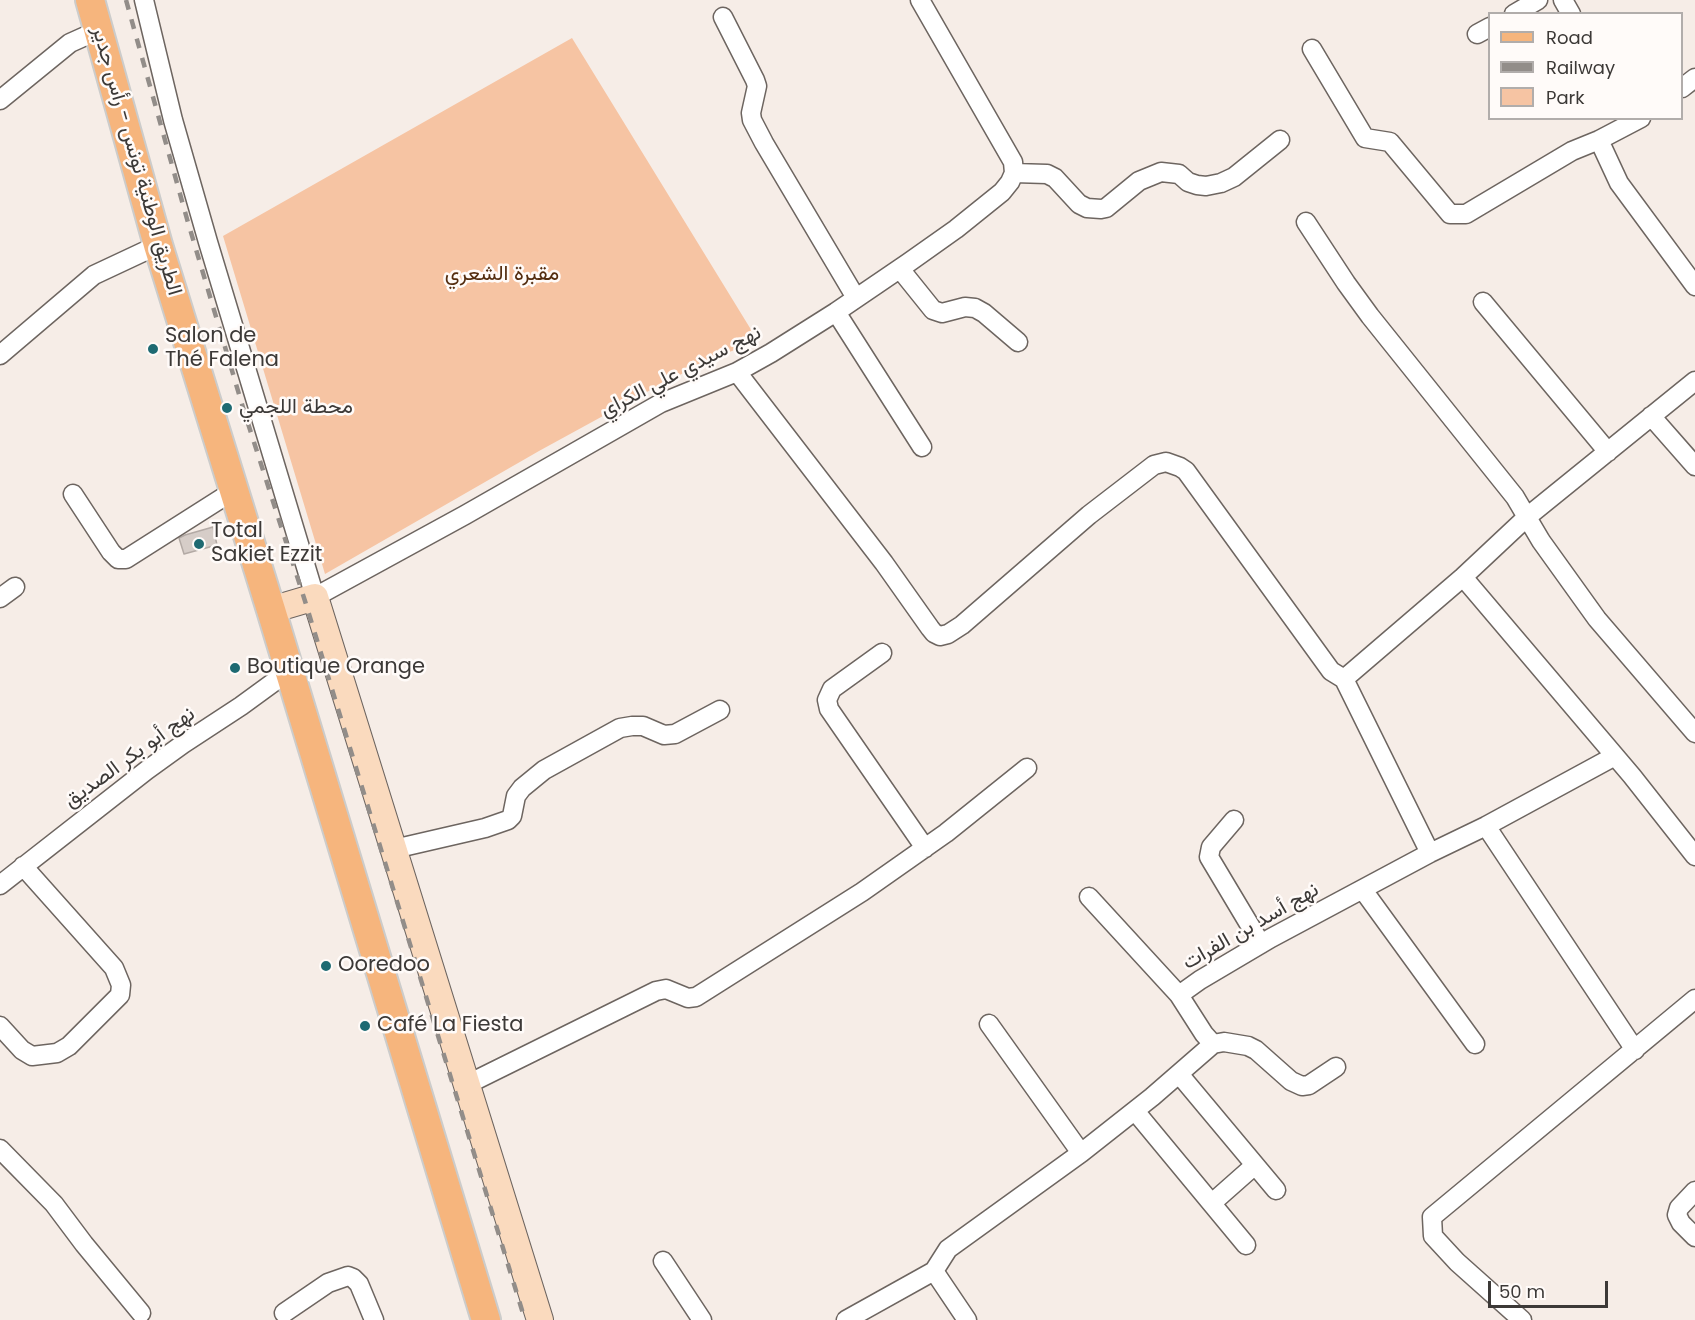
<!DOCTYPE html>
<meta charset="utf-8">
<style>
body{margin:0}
#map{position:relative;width:1695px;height:1320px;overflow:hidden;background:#f6ede7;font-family:Poppins,sans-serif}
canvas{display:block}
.legend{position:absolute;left:1488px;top:12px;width:195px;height:108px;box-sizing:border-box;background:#fffbf9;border:2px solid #b1adab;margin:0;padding:8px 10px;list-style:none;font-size:18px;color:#3c3937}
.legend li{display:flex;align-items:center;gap:12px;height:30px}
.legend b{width:30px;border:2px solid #b1adab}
.scale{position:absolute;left:1488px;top:1281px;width:120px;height:27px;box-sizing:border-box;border:3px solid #3c3937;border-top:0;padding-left:8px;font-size:18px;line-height:21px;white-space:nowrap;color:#3c3937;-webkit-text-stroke:4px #fffbf9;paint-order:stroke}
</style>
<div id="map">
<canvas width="1695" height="1320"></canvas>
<ul class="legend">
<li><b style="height:8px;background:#f6b57d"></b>Road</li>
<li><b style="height:8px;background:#928d89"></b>Railway</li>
<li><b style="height:16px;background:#f6c4a3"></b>Park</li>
</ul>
<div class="scale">50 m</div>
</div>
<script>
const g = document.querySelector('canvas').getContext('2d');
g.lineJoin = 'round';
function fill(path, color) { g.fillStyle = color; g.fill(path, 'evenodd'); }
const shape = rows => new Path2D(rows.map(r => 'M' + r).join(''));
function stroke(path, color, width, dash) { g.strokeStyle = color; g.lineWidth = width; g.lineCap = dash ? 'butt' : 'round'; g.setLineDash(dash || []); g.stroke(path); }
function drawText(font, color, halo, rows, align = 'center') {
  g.font = font + ' Poppins,Vazirmatn,sans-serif'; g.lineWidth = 5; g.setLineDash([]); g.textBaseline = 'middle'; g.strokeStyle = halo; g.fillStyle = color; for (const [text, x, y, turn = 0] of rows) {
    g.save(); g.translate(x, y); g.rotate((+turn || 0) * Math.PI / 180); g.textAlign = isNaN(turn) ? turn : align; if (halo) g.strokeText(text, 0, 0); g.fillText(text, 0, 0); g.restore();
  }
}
fill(shape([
 [572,38,758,341,711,359,656,387,539,451,325,574,223,236]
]), '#f6c4a3');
const building = shape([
 [213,527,217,545,184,554,179,538,185,535,213,527]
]);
fill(building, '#d6cdc8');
stroke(building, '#b3aaa5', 1.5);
const street = shape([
 [144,0,173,120,208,242,315,597,465,515,661,403,737,372,771,353,836,312,908,263,956,229,1002,192,1010,182,1014,173,1013,162,920,0],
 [1563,0,1571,14],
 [1514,14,1538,0],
 [723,17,755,80,757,86,751,113,752,120,764,143,856,298],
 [1477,34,1490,27],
 [1312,49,1365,138,1390,142,1450,214,1466,214,1572,151,1599,140,1641,118],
 [1682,88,1695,78],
 [0,100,70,43,99,30],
 [1599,140,1619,183,1695,286],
 [1014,173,1047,174,1055,178,1079,204,1087,208,1101,209,1106,208,1139,181,1161,172,1179,174,1188,182,1197,185,1206,186,1221,183,1234,177,1280,140],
 [1306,222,1346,283,1370,316,1515,497,1541,541,1597,619,1695,733],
 [900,269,933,310,942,313,965,307,975,308,984,313,1018,342],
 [1483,302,1608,452],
 [836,312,922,447],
 [0,355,94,275,158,245],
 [737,372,884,563,930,628,934,633,940,636,948,634,962,625,1089,515,1154,465,1166,462,1180,467,1186,471,1331,671,1344,679,1430,853],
 [1651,416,1695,466],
 [73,494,111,552,118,559,126,559,233,491],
 [1463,577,1632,776,1695,856],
 [0,598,15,587],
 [882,653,832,689,827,700,829,709,925,848],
 [1344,679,1463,577,1527,517,1695,381],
 [1234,820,1211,847,1209,857,1261,944],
 [1486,826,1635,1050],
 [394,849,485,828,508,820,512,816,516,796,522,788,544,770,620,728,632,726,643,726,664,735,675,734,720,710],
 [0,885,147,770,183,744,241,706,289,671],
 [1363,890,1475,1044],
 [1089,897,1179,995],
 [989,1024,1081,1153],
 [0,1026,22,1050,32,1056,57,1053,69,1046,120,995,121,985,114,968,23,866],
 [1213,1044,1224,1042,1248,1046,1256,1050,1291,1081,1302,1086,1309,1085,1336,1067],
 [1179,1074,1276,1190],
 [468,1084,656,991,666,989,688,998,696,997,862,892,946,833,1027,768],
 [1135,1111,1246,1245],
 [0,1149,54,1204,84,1244,141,1313],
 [1695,1191,1679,1208,1677,1215,1681,1223,1695,1237],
 [1212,1203,1255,1165],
 [663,1261,702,1320],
 [934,1271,967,1320],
 [284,1313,328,1283,348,1276,353,1278,359,1284,374,1320],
 [846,1320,934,1271,948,1249,1081,1153,1152,1097,1213,1044,1204,1034,1179,995,1200,980,1271,938,1430,853,1486,826,1615,756],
 [1522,1320,1457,1262,1433,1236,1432,1217,1695,999]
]);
const secondary = shape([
 [271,610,315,597,540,1320]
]);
const primary = shape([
 [90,0,158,245,271,610,486,1320]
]);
stroke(street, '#6d6560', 21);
stroke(secondary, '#6d6560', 28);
stroke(primary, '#cccccb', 32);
stroke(street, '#fff', 18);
stroke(secondary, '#fadabe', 26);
stroke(primary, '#f6b57d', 28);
stroke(shape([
 [126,0,187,219,244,411,305,601,525,1320]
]), '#928d89', 4.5, [10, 10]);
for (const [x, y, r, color] of [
 [153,349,6,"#1e6a72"],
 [227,408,6,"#1e6a72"],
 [199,544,6,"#1e6a72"],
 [235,668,6,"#1e6a72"],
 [326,966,6,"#1e6a72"],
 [365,1026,6,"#1e6a72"]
]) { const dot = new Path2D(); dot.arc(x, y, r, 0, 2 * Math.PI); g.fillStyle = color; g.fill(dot); stroke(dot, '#fffbf9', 2); }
drawText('21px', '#3c3937', '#fffbf9', [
 ["الطريق الوطنية تونس - رأس جدير",136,161,74],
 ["نهج سيدي علي الكراي",681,372,-27],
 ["نهج أبو بكر الصديق",130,758,-36],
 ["نهج أسد بن الفرات",1251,927,-30]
]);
drawText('21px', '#542d0f', '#fffbf9', [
 ["مقبرة الشعري",502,275]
]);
drawText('21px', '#3c3937', '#fffbf9', [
 ["Salon de",165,337],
 ["Thé Falena",165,361],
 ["محطة اللجمي",239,408],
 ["Total",211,532],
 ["Sakiet Ezzit",211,556],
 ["Boutique Orange",247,668],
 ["Ooredoo",338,966],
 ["Café La Fiesta",377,1026]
], 'left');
</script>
